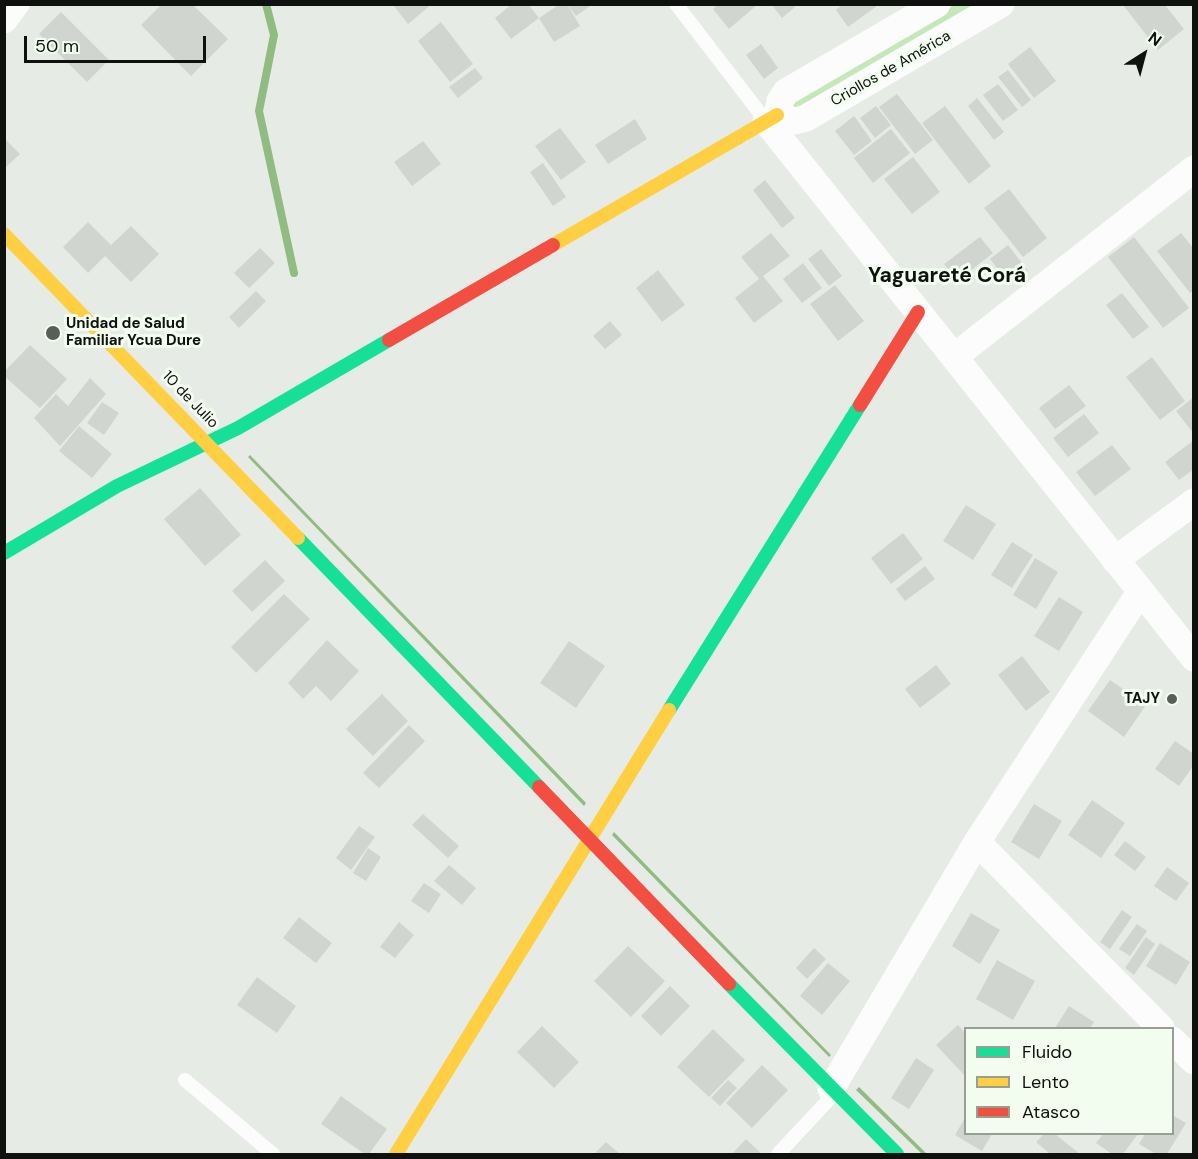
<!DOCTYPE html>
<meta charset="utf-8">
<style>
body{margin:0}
#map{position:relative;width:1198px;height:1159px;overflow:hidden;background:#e6ece5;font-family:"DM Sans",sans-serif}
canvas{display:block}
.frame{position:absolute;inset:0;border:6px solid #0e110d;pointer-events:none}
.legend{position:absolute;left:964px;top:1027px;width:210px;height:108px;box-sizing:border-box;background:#f2fdef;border:2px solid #979f95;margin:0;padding:8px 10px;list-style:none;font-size:18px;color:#0e110d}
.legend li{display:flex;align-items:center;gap:12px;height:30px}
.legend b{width:30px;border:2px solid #979f95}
.north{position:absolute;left:1114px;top:24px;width:60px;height:60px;-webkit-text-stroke:4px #f2fdef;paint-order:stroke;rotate:36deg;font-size:16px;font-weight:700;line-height:24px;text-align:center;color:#0e110d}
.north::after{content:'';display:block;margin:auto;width:21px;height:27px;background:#0e110d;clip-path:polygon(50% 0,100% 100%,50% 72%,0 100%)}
.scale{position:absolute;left:24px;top:36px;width:182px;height:27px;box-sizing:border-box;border:3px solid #0e110d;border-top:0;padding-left:8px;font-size:18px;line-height:21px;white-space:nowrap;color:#0e110d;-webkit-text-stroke:4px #f2fdef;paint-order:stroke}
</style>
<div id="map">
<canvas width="1198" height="1159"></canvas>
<div class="frame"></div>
<ul class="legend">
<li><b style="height:8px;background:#16e098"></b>Fluido</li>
<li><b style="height:8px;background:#ffcf43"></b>Lento</li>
<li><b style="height:8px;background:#f24e42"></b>Atasco</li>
</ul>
<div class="north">N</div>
<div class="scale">50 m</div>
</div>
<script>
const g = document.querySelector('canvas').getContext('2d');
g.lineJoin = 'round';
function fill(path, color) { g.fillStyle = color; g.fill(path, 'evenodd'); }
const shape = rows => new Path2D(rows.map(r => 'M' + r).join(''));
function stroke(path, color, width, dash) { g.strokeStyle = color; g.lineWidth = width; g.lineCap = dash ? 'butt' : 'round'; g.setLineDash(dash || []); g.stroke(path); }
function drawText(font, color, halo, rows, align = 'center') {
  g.font = font + ' "DM Sans",sans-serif'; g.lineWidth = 6; g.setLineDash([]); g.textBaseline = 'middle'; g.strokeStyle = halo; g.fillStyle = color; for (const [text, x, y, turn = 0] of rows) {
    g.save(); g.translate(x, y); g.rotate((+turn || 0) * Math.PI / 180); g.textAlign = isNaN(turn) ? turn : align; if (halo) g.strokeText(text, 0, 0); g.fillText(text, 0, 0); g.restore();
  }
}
fill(shape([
 [955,5,982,5,802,109,794,107,792,103,796,97]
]), '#c4e8b7');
fill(shape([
 [250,455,586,803,584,806,248,457],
 [614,832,831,1055,829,1057,612,835],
 [859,1087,927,1154,922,1154,856,1090]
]), '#91bc80');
stroke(shape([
 [266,4,274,35,259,111,294,273]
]), '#91bc80', 8);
fill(shape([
 [162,4,192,4,228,39,191,76,141,25],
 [396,4,432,4,408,24,394,6],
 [512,4,528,4,539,18,511,39,495,18],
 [560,4,567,4,580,26,554,42,539,18],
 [567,4,593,4,576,16],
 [718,4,758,4,729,29,713,9],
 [771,4,794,4,795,7,782,18],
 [843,4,876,4,877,6,848,27,836,10],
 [1123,5,1165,5,1184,29,1158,50],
 [61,12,109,60,87,82,39,34],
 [441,22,473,64,450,82,418,41],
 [761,44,778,68,764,79,746,55],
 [1030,47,1056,81,1034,98,1008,64],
 [475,68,483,78,458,98,449,87],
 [1008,70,1031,100,1022,107,998,77],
 [998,84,1018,110,1003,121,983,95],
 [897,94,933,140,915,154,879,107],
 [977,98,1004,132,994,140,968,106],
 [876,106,891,125,875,138,860,118],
 [945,106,991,166,969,184,922,123],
 [854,116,872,141,854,155,835,131],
 [635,119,647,139,608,164,595,145],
 [560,128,586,162,561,180,535,146],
 [891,129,910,153,873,183,854,158],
 [4,138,20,154,4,169],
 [423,141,441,164,412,186,394,162],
 [913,157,940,192,912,214,884,179],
 [543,163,566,197,553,206,530,172],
 [765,180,795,218,782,228,753,190],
 [1009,189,1047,238,1023,257,984,208],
 [88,222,111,245,131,226,159,254,131,282,105,256,88,273,63,247],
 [771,233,790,256,763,276,783,301,754,323,735,298,759,279,741,257],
 [1181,233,1194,249,1194,290,1190,293,1157,251],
 [980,237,993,253,957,281,944,264],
 [1134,237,1189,308,1163,328,1108,257],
 [1008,245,1028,271,1010,285,990,259],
 [260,248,275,263,249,288,234,273],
 [821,249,842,276,829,286,808,259],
 [803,263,822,288,802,303,783,279],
 [658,270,685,305,662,322,636,288],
 [835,285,864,321,838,341,810,304],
 [256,291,266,301,239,328,229,317],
 [1122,293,1149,327,1133,339,1106,305],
 [610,321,622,335,605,349,593,336],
 [30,345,67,379,40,408,4,376,4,372],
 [1152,357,1185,401,1160,420,1126,377],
 [90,378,106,394,60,446,34,418,56,394,68,406],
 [1069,385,1086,406,1055,429,1039,408],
 [1194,397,1194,434,1176,411],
 [102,402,119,413,104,435,87,423],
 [1084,414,1099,433,1068,457,1053,438],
 [79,426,112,454,92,478,59,451],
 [1194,440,1194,469,1179,480,1165,462],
 [1112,445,1131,469,1095,496,1076,472],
 [200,488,241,535,205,566,164,519],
 [966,505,996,524,973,560,943,541],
 [903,533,923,559,891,584,871,558],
 [1012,542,1033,555,1012,588,991,575],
 [1035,558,1058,572,1036,609,1013,595],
 [265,560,285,581,252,612,232,591],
 [925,566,935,579,905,601,896,589],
 [284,594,310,619,256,673,231,647],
 [1059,597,1083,612,1059,651,1034,636],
 [327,640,359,671,331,701,316,686,303,699,288,683],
 [569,641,605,666,576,708,540,683],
 [1022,656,1050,692,1026,711,998,675],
 [936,665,951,684,920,708,905,689],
 [1110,680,1146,705,1124,737,1088,711],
 [382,694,408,721,373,756,346,729],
 [409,725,425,741,379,788,363,773],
 [1175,741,1194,754,1194,765,1179,786,1155,769],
 [1092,800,1125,823,1101,858,1068,835],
 [1034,804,1062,821,1039,859,1011,842],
 [423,814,459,846,448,858,412,825],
 [359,826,375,837,351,870,336,858],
 [1125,841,1146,857,1135,871,1114,855],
 [368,848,381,857,366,881,353,873],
 [449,865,476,888,462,905,434,881],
 [1167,867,1189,883,1176,901,1154,886],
 [424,883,441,894,429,913,411,901],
 [1122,910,1132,917,1110,949,1100,942],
 [971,913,1000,930,980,964,952,946],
 [299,917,332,943,316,963,283,938],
 [399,922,414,935,395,958,380,947],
 [1137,924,1147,931,1130,956,1119,949],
 [1146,937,1155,944,1134,975,1125,968],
 [1160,943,1190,962,1176,985,1146,966],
 [628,946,665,981,631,1017,594,981],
 [814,948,826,959,807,979,796,968],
 [997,960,1035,981,1013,1020,976,999],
 [828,963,850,981,822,1015,800,996],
 [257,977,296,1006,277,1033,237,1005],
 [670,986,690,1006,661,1036,641,1016],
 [1069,1006,1094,1022,1090,1028,1055,1028],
 [958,1025,966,1034,966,1077,936,1045],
 [542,1026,579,1062,554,1088,517,1052],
 [713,1029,745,1060,709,1097,677,1067],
 [916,1058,934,1070,909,1109,891,1098],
 [762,1065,788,1090,752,1128,726,1103],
 [728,1080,737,1088,720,1106,711,1098],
 [341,1096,387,1129,369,1154,365,1154,321,1124],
 [1172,1115,1186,1123,1167,1154,1156,1154,1139,1144,1145,1134,1172,1134],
 [966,1116,966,1134,992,1134,982,1151,955,1135],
 [1044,1134,1055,1134,1080,1154,1050,1154,1036,1142],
 [1103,1134,1138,1134,1123,1154,1112,1154,1096,1143],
 [746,1139,762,1154,732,1154],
 [606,1142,620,1154,594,1154]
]), '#d0d5cf');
stroke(shape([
 [676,4,766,121],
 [185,1080,273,1154],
 [778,1154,835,1093]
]), '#fbfcfb', 14);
stroke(shape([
 [937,4,786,92,780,101,777,115,795,121,806,118,1001,4],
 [4,20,16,4],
 [766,121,1194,658],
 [954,357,1194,169],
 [1115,560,1194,502],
 [977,842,1161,1028],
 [1172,1040,1194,1061],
 [831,1089,977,842,1140,592]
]), '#fbfcfb', 27);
stroke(shape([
 [298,538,539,787],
 [4,553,117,486,238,428,389,340],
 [669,710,860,405],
 [729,984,897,1154]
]), '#16e098', 14);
stroke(shape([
 [4,234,298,538],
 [553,245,777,115],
 [396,1154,669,710]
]), '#ffcf43', 14);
stroke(shape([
 [389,340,553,245],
 [860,405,918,312],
 [539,787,729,984]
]), '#f24e42', 14);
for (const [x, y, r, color] of [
 [53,333,8,"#5a5e59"],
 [1172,699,6,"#5a5e59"]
]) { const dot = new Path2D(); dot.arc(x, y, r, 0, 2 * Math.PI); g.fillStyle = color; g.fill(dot); stroke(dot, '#f2fdef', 2); }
drawText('15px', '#0e110d', '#f2fdef', [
 ["Criollos de América",891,69,-30],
 ["10 de Julio",190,400,46]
]);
drawText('bold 15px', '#0e110d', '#f2fdef', [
 ["Unidad de Salud",66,324],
 ["Familiar Ycua Dure",66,341],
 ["TAJY",1160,699,"right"]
], 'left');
drawText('bold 21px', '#0e110d', '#f2fdef', [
 ["Yaguareté Corá",947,276]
]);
</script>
